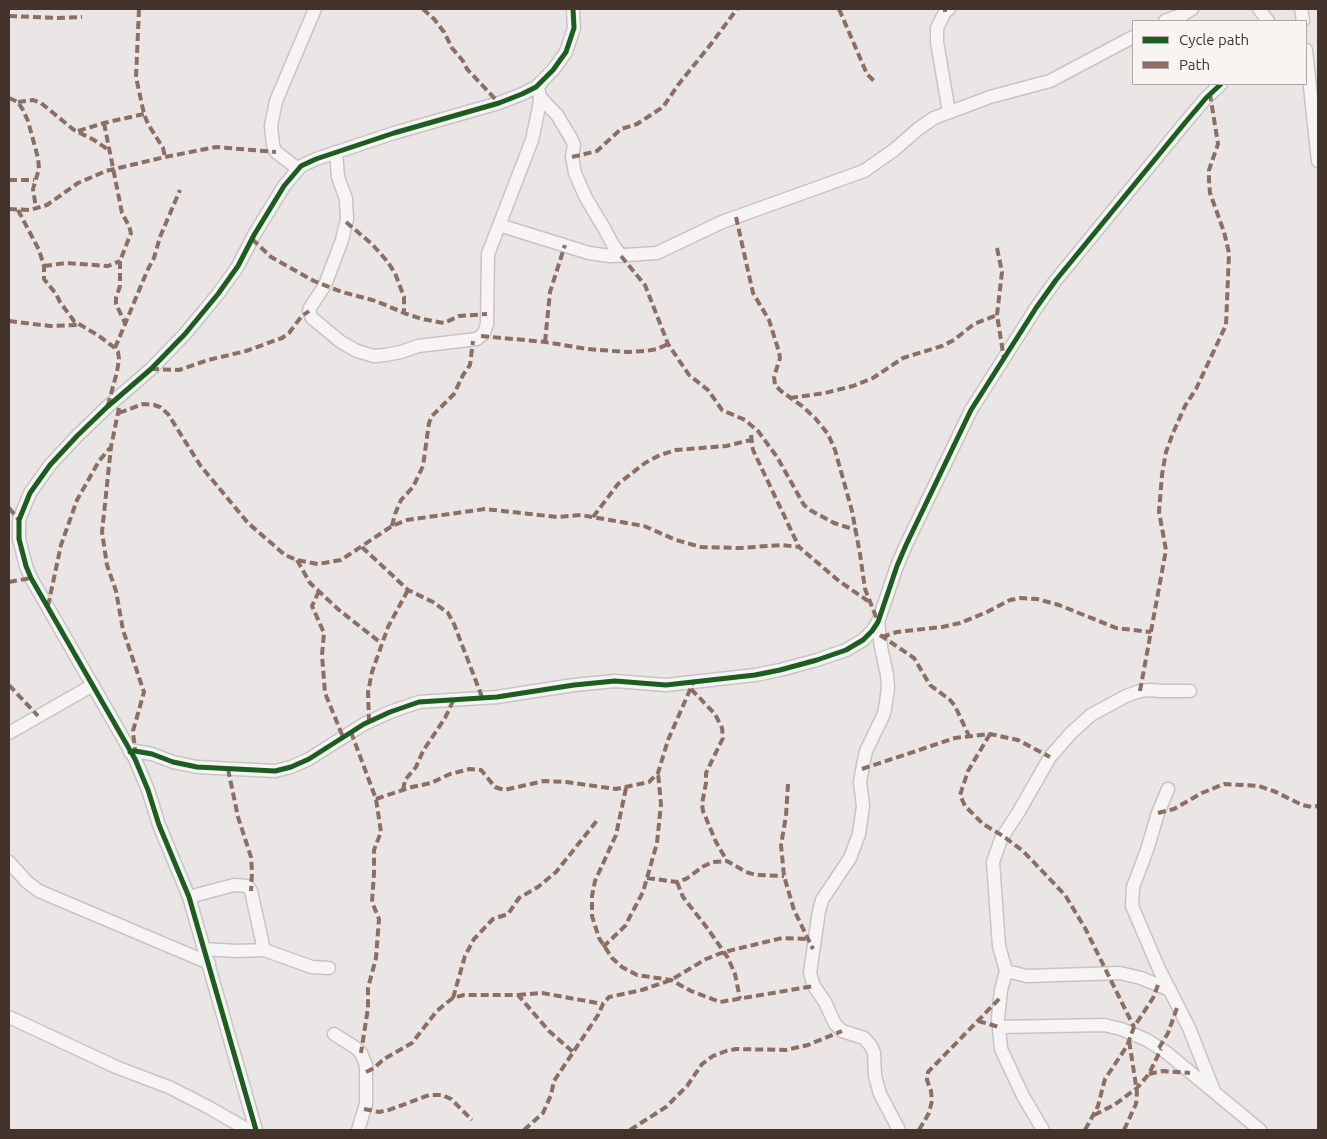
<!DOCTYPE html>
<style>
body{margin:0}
#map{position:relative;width:1327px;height:1139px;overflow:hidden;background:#e9e6e5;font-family:Ubuntu,sans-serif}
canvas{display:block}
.frame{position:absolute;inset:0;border:10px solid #43332a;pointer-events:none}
.legend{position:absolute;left:1132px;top:20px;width:175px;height:65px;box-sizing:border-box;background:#f8f4f2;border:1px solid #b0a7a2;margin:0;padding:6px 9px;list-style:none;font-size:15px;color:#43332a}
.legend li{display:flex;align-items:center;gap:10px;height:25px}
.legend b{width:25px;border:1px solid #b0a7a2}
</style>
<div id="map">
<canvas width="1327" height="1139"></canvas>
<div class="frame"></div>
<ul class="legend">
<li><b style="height:6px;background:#1b5e20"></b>Cycle path</li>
<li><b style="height:6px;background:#8d6e63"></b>Path</li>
</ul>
</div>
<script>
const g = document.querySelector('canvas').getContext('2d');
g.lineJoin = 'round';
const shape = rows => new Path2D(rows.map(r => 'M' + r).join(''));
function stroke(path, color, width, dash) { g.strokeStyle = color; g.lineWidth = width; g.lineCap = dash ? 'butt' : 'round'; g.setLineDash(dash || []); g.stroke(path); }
const minor = shape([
 [1259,9,1268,21],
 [1301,9,1303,21],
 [1165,21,1184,14,1192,9],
 [1306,50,1318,161],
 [540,97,557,115,571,138,574,145,572,157,575,173,586,198,604,228,613,245,621,256],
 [949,112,937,42,937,28,945,12,949,9],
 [336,152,338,177,346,199,347,219,342,240,325,285,310,308,309,311,312,318,341,342,357,351,374,356,385,355,401,352,418,346,477,339,484,333,487,324,488,254,532,140,539,107,540,97,538,87,544,79],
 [298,169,276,152,273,145,271,126,276,101,315,9],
 [499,225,589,253,610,256,657,253,722,222,864,171,894,150,918,129,934,118,990,97,1050,81,1133,37],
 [878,622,881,647,887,675,888,688,885,709,883,716,866,751,863,765,860,782,863,806,859,834,850,858,822,900,819,911,810,973,814,986,825,1002,835,1024,842,1031,864,1038,871,1046,874,1053,875,1076,880,1094,899,1130],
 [9,733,93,685],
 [130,752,135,751,152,754,173,762,197,767,275,771,291,767,309,759,364,724,390,712,419,702,497,697,574,685,615,681,666,685,755,675,780,670,817,660,846,650,863,640,872,631,878,622,897,566,906,545,971,410,1036,308,1056,280,1184,124,1206,98,1221,84],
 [1168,789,1158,813,1147,850,1133,887,1132,906,1159,969,1189,1028,1214,1091],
 [9,862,27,882,39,891,209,963],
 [189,897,234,885,247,886,251,891,264,950],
 [204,949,237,951,264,950,312,967,329,968],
 [1006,971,1001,990,998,1018,1001,1049,1023,1096,1043,1130],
 [1170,990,1141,978,1120,973,1027,976,1006,971,999,946,993,862,1001,839,1018,813,1050,757,1071,733,1091,715,1126,696,1140,691,1150,690,1161,691,1190,691],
 [9,1017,116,1067,171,1088,208,1107,248,1130],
 [999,1027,1104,1025,1121,1029,1147,1040,1167,1053,1260,1130],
 [334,1034,356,1048,361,1053,366,1065,366,1104,358,1130],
 [256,1130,189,897,159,825,148,790,135,759,31,578,26,566,19,539,19,520,30,493,50,465,77,436,107,407,151,369,185,334,218,294,238,266,254,235,284,186,301,166,316,159,394,133,499,103,522,94,536,87,553,70,566,52,574,28,573,9]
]);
stroke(minor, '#c7c4c3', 15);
stroke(minor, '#f6f4f4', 12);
stroke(shape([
 [139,9,136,77,144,114,148,124,163,148,165,157],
 [423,9,434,19,444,32,452,48,463,61,467,69,499,103],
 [839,9,867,74,876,83],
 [945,12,945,9],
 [9,16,58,18,82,17],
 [9,98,18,102,23,110,28,121,38,158,39,169,33,189,36,208],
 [18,102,33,100,41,103,74,130,94,140,110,151],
 [104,123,122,213,129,226,131,233,120,261,120,286,116,298,116,304,125,323],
 [78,131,104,123,144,114],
 [572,157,597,151,621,129,637,124,663,107,678,85,711,44,737,9],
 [9,180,34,180],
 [9,209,30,210,47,205,78,183,106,171,165,157,216,147,276,152],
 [18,210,39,250,44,266,44,279,56,294,60,302,74,321,99,336,115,348,118,352,119,359,117,372,108,405],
 [736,217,753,293,769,320,779,352,780,358,774,377,775,385,781,391,802,406,815,418,828,434,835,450,852,511,860,554,865,589,878,622],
 [346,222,372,244,387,261,395,273,404,297,404,313],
 [252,239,271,257,314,281,342,292,376,301,404,313,422,319,444,323,459,316,487,314],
 [997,248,1002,272,997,315,1004,359],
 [621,256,645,285,668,344,689,375,708,390,722,410,745,420,758,431,777,457,804,505,810,510,834,523,856,530],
 [44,266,66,263,108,266,120,261],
 [9,321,50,326,79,325],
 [481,336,545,342,587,349,627,352,646,351,657,349,668,344],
 [545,342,550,292,565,245],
 [115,348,148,269,154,258,160,237,180,190],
 [151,369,179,370,208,360,246,351,282,338,289,333,301,317,309,311],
 [790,398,825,393,853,386,873,378,903,358,942,346,954,340,974,324,997,315],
 [119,408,111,447,102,532,107,565,116,591,123,630,144,692,133,731,135,751],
 [119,413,143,404,154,405,160,407,168,414,200,465,248,523,285,555,297,560,318,564,341,560,392,526,407,520,485,509,557,517,581,515,644,526,676,540,701,547,740,548,782,545,799,547,839,581,868,601],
 [751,435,753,450,799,547],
 [9,508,19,520],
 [593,517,618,484,645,463,660,455,676,450,726,446,751,440],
 [392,526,395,514,401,500,413,487,423,466,429,423,432,416,454,394,463,375,470,365,473,341],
 [362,547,408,590,433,602,448,613,454,624,482,697],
 [297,560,310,583,339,610,381,643],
 [9,582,31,578],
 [319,591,312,606,324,633,322,655,325,693,343,737],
 [48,606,61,545,77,500,99,461,110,448],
 [880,635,914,658,930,685,950,700,955,706,969,736],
 [882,637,897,632,942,627,960,623,987,612,1010,600,1020,598,1037,599,1059,605,1116,628,1151,632],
 [9,685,38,716],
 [691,689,715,714,722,728,723,738,706,773,706,783,702,804,703,811,716,842,727,861],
 [1140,691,1166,550,1159,512,1162,475,1166,452,1173,433,1185,406,1196,389,1226,325,1229,253,1224,232,1210,193,1209,180,1209,170,1218,144,1210,94],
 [369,722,368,692,372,672,388,627,408,590],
 [351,732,376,799,381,832,374,850,374,873,372,902,379,919,376,958,368,988,368,1008,361,1053],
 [990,734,968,771,960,795,965,806,983,824,1003,836,1023,851,1065,895,1085,928,1134,1027],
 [228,769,238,817,251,857,252,872,251,891],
 [862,769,955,738,990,734,1018,740,1050,757],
 [788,784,786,816,781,845,784,876,794,910,813,949],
 [626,788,616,835,595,881,592,896,592,916,599,938,612,958,622,967,637,975,671,980,691,991,720,1002,814,986],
 [403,790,405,780,416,767,423,751,445,718,454,699],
 [376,799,412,787,431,783,450,774,470,769,481,770,495,787,504,790,544,781,566,782,616,789,649,782,658,773,668,740,693,683],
 [1158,813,1174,809,1202,793,1224,784,1259,786,1276,792,1302,805,1312,807,1318,806],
 [647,878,677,882,686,879,704,866,713,862,727,861,746,872,756,875,784,876],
 [677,882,683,897,708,929,728,958,735,974,740,999],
 [603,947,625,926,643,892,657,843,661,804,658,773],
 [518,995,542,993,603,1004],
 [453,998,465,956,474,939,493,919,508,914,519,898,538,887,556,872,599,818],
 [978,1021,999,1027],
 [1159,1048,1168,1033,1178,1005],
 [366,1072,374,1068,384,1059,412,1043,436,1012,445,1004,453,998,464,995,518,995,549,1031,573,1052],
 [1149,1074,1163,1071,1190,1073],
 [364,1109,379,1112,389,1110,429,1095,442,1095,451,1099,472,1120],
 [1094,1115,1114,1105,1137,1088,1149,1074,1161,1049],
 [524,1130,543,1113,551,1095,554,1081,598,1015,603,1004,609,997,642,990,671,980,706,959,724,952,782,938,808,939],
 [630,1130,666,1107,687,1086,702,1064,713,1056,726,1051,736,1049,786,1050,808,1045,842,1031],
 [919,1130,929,1113,932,1101,931,1091,927,1080,928,1072,1000,998],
 [1085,1130,1098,1106,1105,1079,1127,1046,1134,1027,1153,998,1158,985],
 [1124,1130,1136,1104,1137,1092,1129,1040]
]), '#8d6e63', 4, [8, 4]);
stroke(shape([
 [130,752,135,751,152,754,173,762,197,767,275,771,291,767,309,759,364,724,390,712,419,702,497,697,574,685,615,681,666,685,755,675,780,670,817,660,846,650,863,640,872,631,878,622,897,566,906,545,971,410,1036,308,1056,280,1184,124,1206,98,1221,84],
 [256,1130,189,897,159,825,148,790,135,759,31,578,26,566,19,539,19,520,30,493,50,465,77,436,107,407,151,369,185,334,218,294,238,266,254,235,284,186,301,166,316,159,394,133,499,103,522,94,536,87,553,70,566,52,574,28,573,9]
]), '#1b5e20', 5);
</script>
